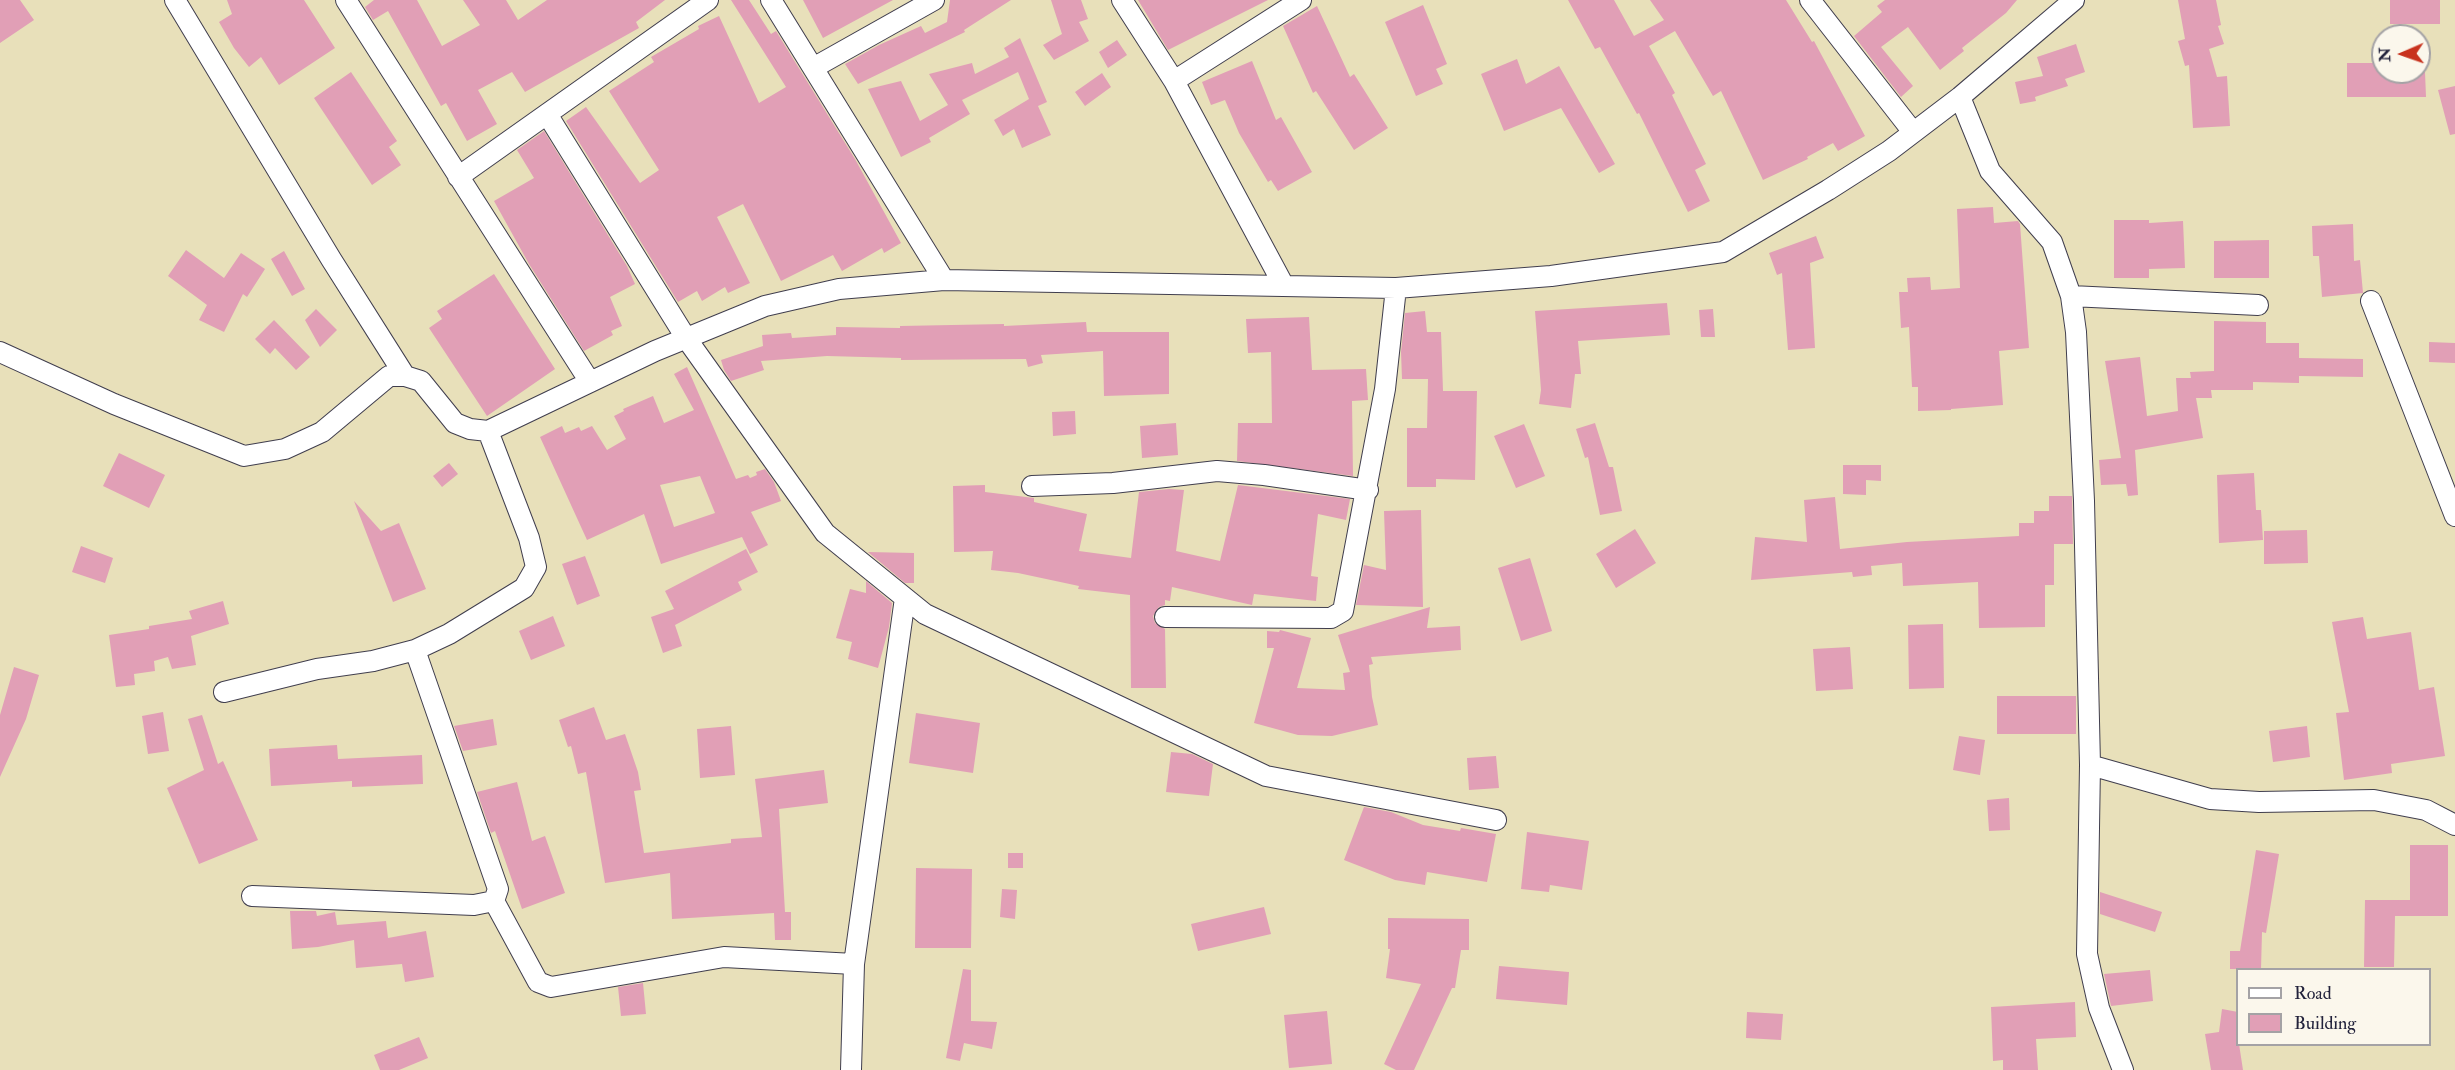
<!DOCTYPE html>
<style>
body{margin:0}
#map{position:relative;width:2455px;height:1070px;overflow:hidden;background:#e8e0ba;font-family:"IM FELL Double Pica",serif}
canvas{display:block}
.legend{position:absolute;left:2236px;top:968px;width:195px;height:78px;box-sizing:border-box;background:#fbf7ec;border:2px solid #a4a2a5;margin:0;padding:8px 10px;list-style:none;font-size:18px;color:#22223b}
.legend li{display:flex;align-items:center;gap:12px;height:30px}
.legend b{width:30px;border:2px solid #a4a2a5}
.north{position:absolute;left:2371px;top:24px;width:60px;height:60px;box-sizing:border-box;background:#fbf7ec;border:2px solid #a4a2a5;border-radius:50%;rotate:268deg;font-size:16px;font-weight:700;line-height:24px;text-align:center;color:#22223b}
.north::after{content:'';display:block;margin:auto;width:21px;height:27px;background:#c8321e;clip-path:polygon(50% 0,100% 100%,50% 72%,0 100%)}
</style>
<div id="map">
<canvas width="2455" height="1070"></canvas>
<ul class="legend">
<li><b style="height:8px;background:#fff"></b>Road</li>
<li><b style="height:16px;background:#e19fb6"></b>Building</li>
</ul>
<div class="north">N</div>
</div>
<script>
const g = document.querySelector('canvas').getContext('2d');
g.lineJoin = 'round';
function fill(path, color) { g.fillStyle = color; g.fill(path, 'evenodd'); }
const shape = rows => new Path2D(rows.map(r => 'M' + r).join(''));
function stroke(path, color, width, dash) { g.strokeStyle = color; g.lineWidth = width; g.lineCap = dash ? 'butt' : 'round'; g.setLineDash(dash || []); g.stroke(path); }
fill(shape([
 [0,0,20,0,34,20,0,43],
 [227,0,304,0,335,48,279,85,261,57,249,67,234,48,219,22,232,14],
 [374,0,417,0,442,46,480,25,463,0,506,0,518,20,547,0,665,0,636,22,639,28,525,92,512,72,478,90,497,124,467,141,446,103,441,106,388,11,373,20,365,7],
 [731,0,749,0,771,34,776,31,855,159,901,243,884,253,882,248,842,271,833,255,781,281,743,204,717,217,750,283,728,293,725,287,702,301,697,291,678,302,566,121,586,107,640,183,659,170,609,91,654,62,651,57,699,29,698,26,719,16,759,103,786,87],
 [803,0,893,0,823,38],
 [950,0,1011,0,964,30,965,32,858,84,845,64,879,45,921,26,925,33,947,22],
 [1051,0,1081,0,1088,19,1079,22,1089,41,1054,60,1043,45,1062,34],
 [1138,0,1268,0,1168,50],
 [1568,0,1614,0,1634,36,1664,20,1650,0,1786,0,1812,42,1814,41,1865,136,1838,151,1833,143,1807,157,1808,159,1763,180,1721,91,1713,96,1675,31,1649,46,1675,93,1672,95,1706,164,1695,170,1710,201,1688,212,1639,113,1637,114,1600,47,1595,49],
 [1885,0,2017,0,2006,13,1962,48,1964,51,1940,70,1908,27,1881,47,1913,86,1901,97,1854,36,1882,12,1877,6],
 [2178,0,2216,0,2221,25,2218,26,2224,44,2209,49,2217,77,2227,76,2230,126,2193,128,2189,65,2185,66,2178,41,2185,39],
 [2390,0,2440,0,2440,24,2390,24],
 [1423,5,1447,64,1436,69,1443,84,1416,96,1385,22],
 [1317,6,1350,77,1354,74,1388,128,1354,150,1316,91,1313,93,1283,26],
 [1020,38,1047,102,1038,106,1051,135,1022,148,1014,129,1003,136,994,120,1029,99,1018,72,962,100,970,114,929,138,931,142,901,157,868,89,901,81,920,121,948,105,929,74,972,63,975,74,1009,57,1004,48],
 [1117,40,1127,55,1108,68,1099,52],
 [2076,44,2085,72,2065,79,2068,86,2035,97,2036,101,2020,104,2015,82,2043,76,2037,57],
 [1517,59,1526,84,1559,66,1615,164,1599,173,1561,108,1504,131,1481,74],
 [1252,61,1276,120,1281,117,1312,172,1278,191,1271,180,1268,182,1239,133,1225,100,1211,105,1202,82],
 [2347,63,2383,63,2383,72,2425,72,2426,97,2347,97],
 [351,72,397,141,389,147,401,165,372,185,314,98],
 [1102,73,1111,87,1085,106,1075,92],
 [2455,86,2455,134,2450,135,2438,90],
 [544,131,627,266,635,284,610,297,622,326,611,331,613,335,584,351,529,264,494,201,534,178,517,150],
 [1993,207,1994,223,2018,221,2020,224,2029,348,1999,351,2003,405,1951,409,1951,410,1918,411,1918,387,1912,387,1909,327,1901,328,1899,292,1908,292,1907,278,1930,277,1931,290,1960,288,1957,209],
 [2114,220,2149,220,2149,223,2183,221,2185,268,2149,269,2149,278,2114,278],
 [2353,224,2354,261,2360,260,2363,293,2322,297,2319,256,2313,256,2312,226],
 [1816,236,1824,258,1810,263,1815,348,1788,350,1782,273,1777,275,1769,253],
 [2269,240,2269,278,2214,278,2214,241],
 [186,250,224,278,241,253,265,269,247,297,243,294,224,332,199,320,207,305,168,276],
 [284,251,305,289,292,296,271,259],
 [494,274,555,369,487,416,429,328,442,319,437,311],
 [1667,303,1670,335,1578,341,1581,374,1575,374,1571,408,1539,404,1541,390,1535,311],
 [316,309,337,330,320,347,305,320],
 [1713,309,1715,337,1701,337,1699,310],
 [1425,311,1427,332,1441,332,1443,391,1477,391,1475,480,1436,479,1436,487,1407,487,1407,428,1427,428,1428,379,1402,379,1401,352,1405,313],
 [1309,317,1312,370,1366,369,1368,400,1352,401,1353,476,1237,461,1238,423,1272,423,1271,352,1248,353,1246,319],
 [274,320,310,357,296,370,275,348,270,354,255,339],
 [2214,321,2266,322,2266,343,2299,343,2299,358,2363,359,2363,377,2299,376,2299,383,2253,382,2253,390,2211,390,2212,398,2196,398,2203,438,2135,450,2138,495,2128,496,2126,484,2101,485,2099,460,2121,458,2105,361,2140,357,2147,416,2178,411,2176,378,2191,378,2190,372,2214,371],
 [1086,322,1087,332,1169,332,1169,394,1104,396,1103,351,1041,355,1043,363,1028,367,1026,359,901,360,901,358,827,356,761,361,764,370,731,381,724,370,721,360,763,346,762,335,791,333,792,338,836,335,836,327,900,328,900,326,1004,324,1004,326],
 [2429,342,2455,343,2455,363,2429,362],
 [687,367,736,479,748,475,750,478,757,475,756,472,765,469,774,482,781,501,751,512,768,545,750,554,742,537,661,564,644,514,587,540,540,437,562,426,565,433,579,427,581,431,592,426,607,450,626,439,614,416,624,411,623,409,653,396,664,423,694,410,674,374],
 [700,476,715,513,674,527,660,485],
 [1075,411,1076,434,1053,436,1052,412],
 [1176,423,1178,455,1142,458,1140,426],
 [1595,423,1609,467,1613,467,1622,511,1600,515,1588,457,1585,458,1576,429],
 [1524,424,1545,476,1516,488,1494,436],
 [119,453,165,475,149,508,103,486],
 [449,463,458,474,442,487,433,476],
 [1843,465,1881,465,1881,481,1866,480,1866,495,1843,494],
 [2254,473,2256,510,2261,510,2263,540,2219,543,2217,475],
 [985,485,985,492,1034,498,1034,502,1087,514,1079,551,1131,558,1139,492,1169,489,1184,490,1176,551,1220,561,1238,485,1350,499,1346,520,1318,514,1311,576,1318,577,1316,601,1254,594,1252,605,1172,587,1170,601,1165,600,1165,605,1159,607,1153,616,1155,623,1165,629,1166,688,1131,688,1130,595,1078,589,1079,586,1018,573,991,570,993,551,954,552,953,486],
 [2049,496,2072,496,2073,544,2054,544,2054,585,2045,585,2045,627,1979,628,1978,582,1903,586,1902,563,1871,566,1872,575,1853,577,1852,572,1751,580,1755,537,1807,542,1804,500,1835,497,1840,549,1907,542,2019,536,2019,523,2034,523,2034,511,2049,511],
 [354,501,381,531,399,523,426,589,393,602],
 [1421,510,1423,607,1356,605,1364,565,1386,570,1384,511],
 [1635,529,1656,563,1616,588,1596,554],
 [2307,530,2308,563,2264,564,2264,531],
 [81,546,113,558,105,583,72,572],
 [746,549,758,572,738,582,742,590,675,625,682,646,663,653,651,617,674,609,665,591],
 [868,552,914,553,914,583,905,583],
 [585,556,600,596,577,605,562,564],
 [1530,558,1552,631,1521,641,1498,568],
 [866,581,892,603,889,627,878,668,848,659,852,642,836,638,850,589,866,593],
 [223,601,229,624,191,636,196,665,172,669,168,657,154,661,155,671,134,674,135,685,116,687,109,635,149,629,149,626,192,619,189,611],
 [1430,607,1427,628,1460,626,1461,650,1371,657,1373,664,1369,665,1372,697,1378,725,1332,736,1298,735,1254,723,1274,648,1267,648,1267,631,1279,632,1280,630,1311,638,1297,688,1345,690,1343,673,1350,672,1338,635],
 [553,616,565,646,531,660,519,631],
 [2363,617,2367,639,2411,632,2419,690,2434,687,2445,756,2391,764,2392,773,2344,780,2336,713,2349,712,2332,622],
 [1943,624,1944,688,1909,689,1908,625],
 [1850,647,1853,689,1816,691,1813,649],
 [14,667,39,675,26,719,0,777,0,715],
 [1997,696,2076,696,2076,734,1997,734],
 [594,707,606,740,625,734,638,772,641,790,634,791,644,853,731,843,731,839,762,837,755,779,824,770,828,803,779,809,785,912,791,912,791,940,775,940,774,913,672,919,670,873,605,883,586,772,578,774,571,746,568,747,559,720],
 [163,712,169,751,148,754,142,716],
 [916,713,980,723,973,773,909,763],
 [202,715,218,764,223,761,258,840,199,864,167,788,204,770,188,719],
 [493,719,497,745,463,751,454,726],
 [731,726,735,775,700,778,697,729],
 [2307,726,2310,757,2273,762,2269,731],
 [1959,736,1985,740,1980,775,1953,770],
 [337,745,338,759,422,755,423,784,352,787,352,781,271,786,269,749],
 [1171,752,1192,754,1213,764,1209,796,1166,792],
 [1496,756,1499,788,1469,790,1467,758],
 [517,782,532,841,545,836,565,893,522,909,495,831,491,833,477,792],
 [2009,798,2010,830,1989,831,1987,800],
 [1364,807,1391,812,1423,825,1460,831,1461,828,1496,834,1487,882,1427,872,1425,885,1395,880,1344,860],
 [1527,832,1589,841,1582,890,1550,885,1549,892,1521,889],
 [2410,845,2448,845,2448,916,2395,916,2394,967,2364,967,2365,900,2410,900],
 [2256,850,2279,854,2266,933,2262,932,2261,969,2230,969,2230,951,2240,951],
 [1008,853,1023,853,1023,868,1008,868],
 [916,868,972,869,971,948,915,948],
 [1002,889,1017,890,1015,919,1000,917],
 [2100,892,2162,912,2155,932,2100,914],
 [1264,907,1271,934,1198,951,1191,924],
 [290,911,316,911,317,916,335,912,337,925,386,921,388,938,426,931,434,977,405,982,402,964,356,968,354,940,318,947,292,949],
 [1388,918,1469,919,1469,950,1461,950,1455,988,1452,988,1414,1070,1396,1070,1384,1064,1421,984,1386,978,1390,949,1388,949],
 [1499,966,1569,972,1567,1005,1496,999],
 [963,969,971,970,971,1021,997,1022,992,1049,964,1043,960,1061,946,1058],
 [2150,970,2153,1001,2111,1006,2104,974],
 [643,983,646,1014,621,1016,618,987],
 [2075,1002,2076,1037,2036,1039,2038,1070,2003,1070,2003,1060,1993,1061,1991,1007],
 [2222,1009,2238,1012,2238,1044,2239,1044,2243,1070,2211,1070,2205,1034,2219,1032],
 [1327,1011,1332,1064,1289,1068,1284,1015],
 [1747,1012,1783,1014,1781,1040,1746,1038],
 [419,1037,428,1058,399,1070,380,1070,374,1055]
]), '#e19fb6');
const street = shape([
 [175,0,331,259,405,376],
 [346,0,590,382],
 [771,0,944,280],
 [1122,0,1174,81,1284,286],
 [1810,0,1913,132],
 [813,68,934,0],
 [1174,81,1301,0],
 [1960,97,1990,171,2052,242,2071,296,2076,332,2084,501,2090,765,2087,954,2099,1008,2123,1070],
 [547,114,686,338,825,533,925,614,1266,776,1496,820],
 [458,177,708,0],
 [2071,296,2258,305],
 [2371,301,2455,516],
 [0,352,114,404,244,456,285,449,322,432,389,376,405,376,421,381,455,423,470,429,488,431,655,351,765,306,839,289,944,280,1396,288,1551,276,1723,252,1828,190,1889,151,1960,97,2074,0],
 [1032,486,1113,483,1217,471,1264,475,1368,490],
 [1165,617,1331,618,1343,611,1385,389,1396,288],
 [224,692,317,669,373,661,415,650,449,634,524,588,536,567,529,538,488,431],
 [2090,765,2210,799,2259,802,2374,800,2426,810,2455,825],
 [252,896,474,905,494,901,498,889,415,650],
 [494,901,538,982,551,987,724,957,854,964],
 [851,1070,854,964,905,598]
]);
stroke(street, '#403e4e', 22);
stroke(street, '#fff', 20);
</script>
